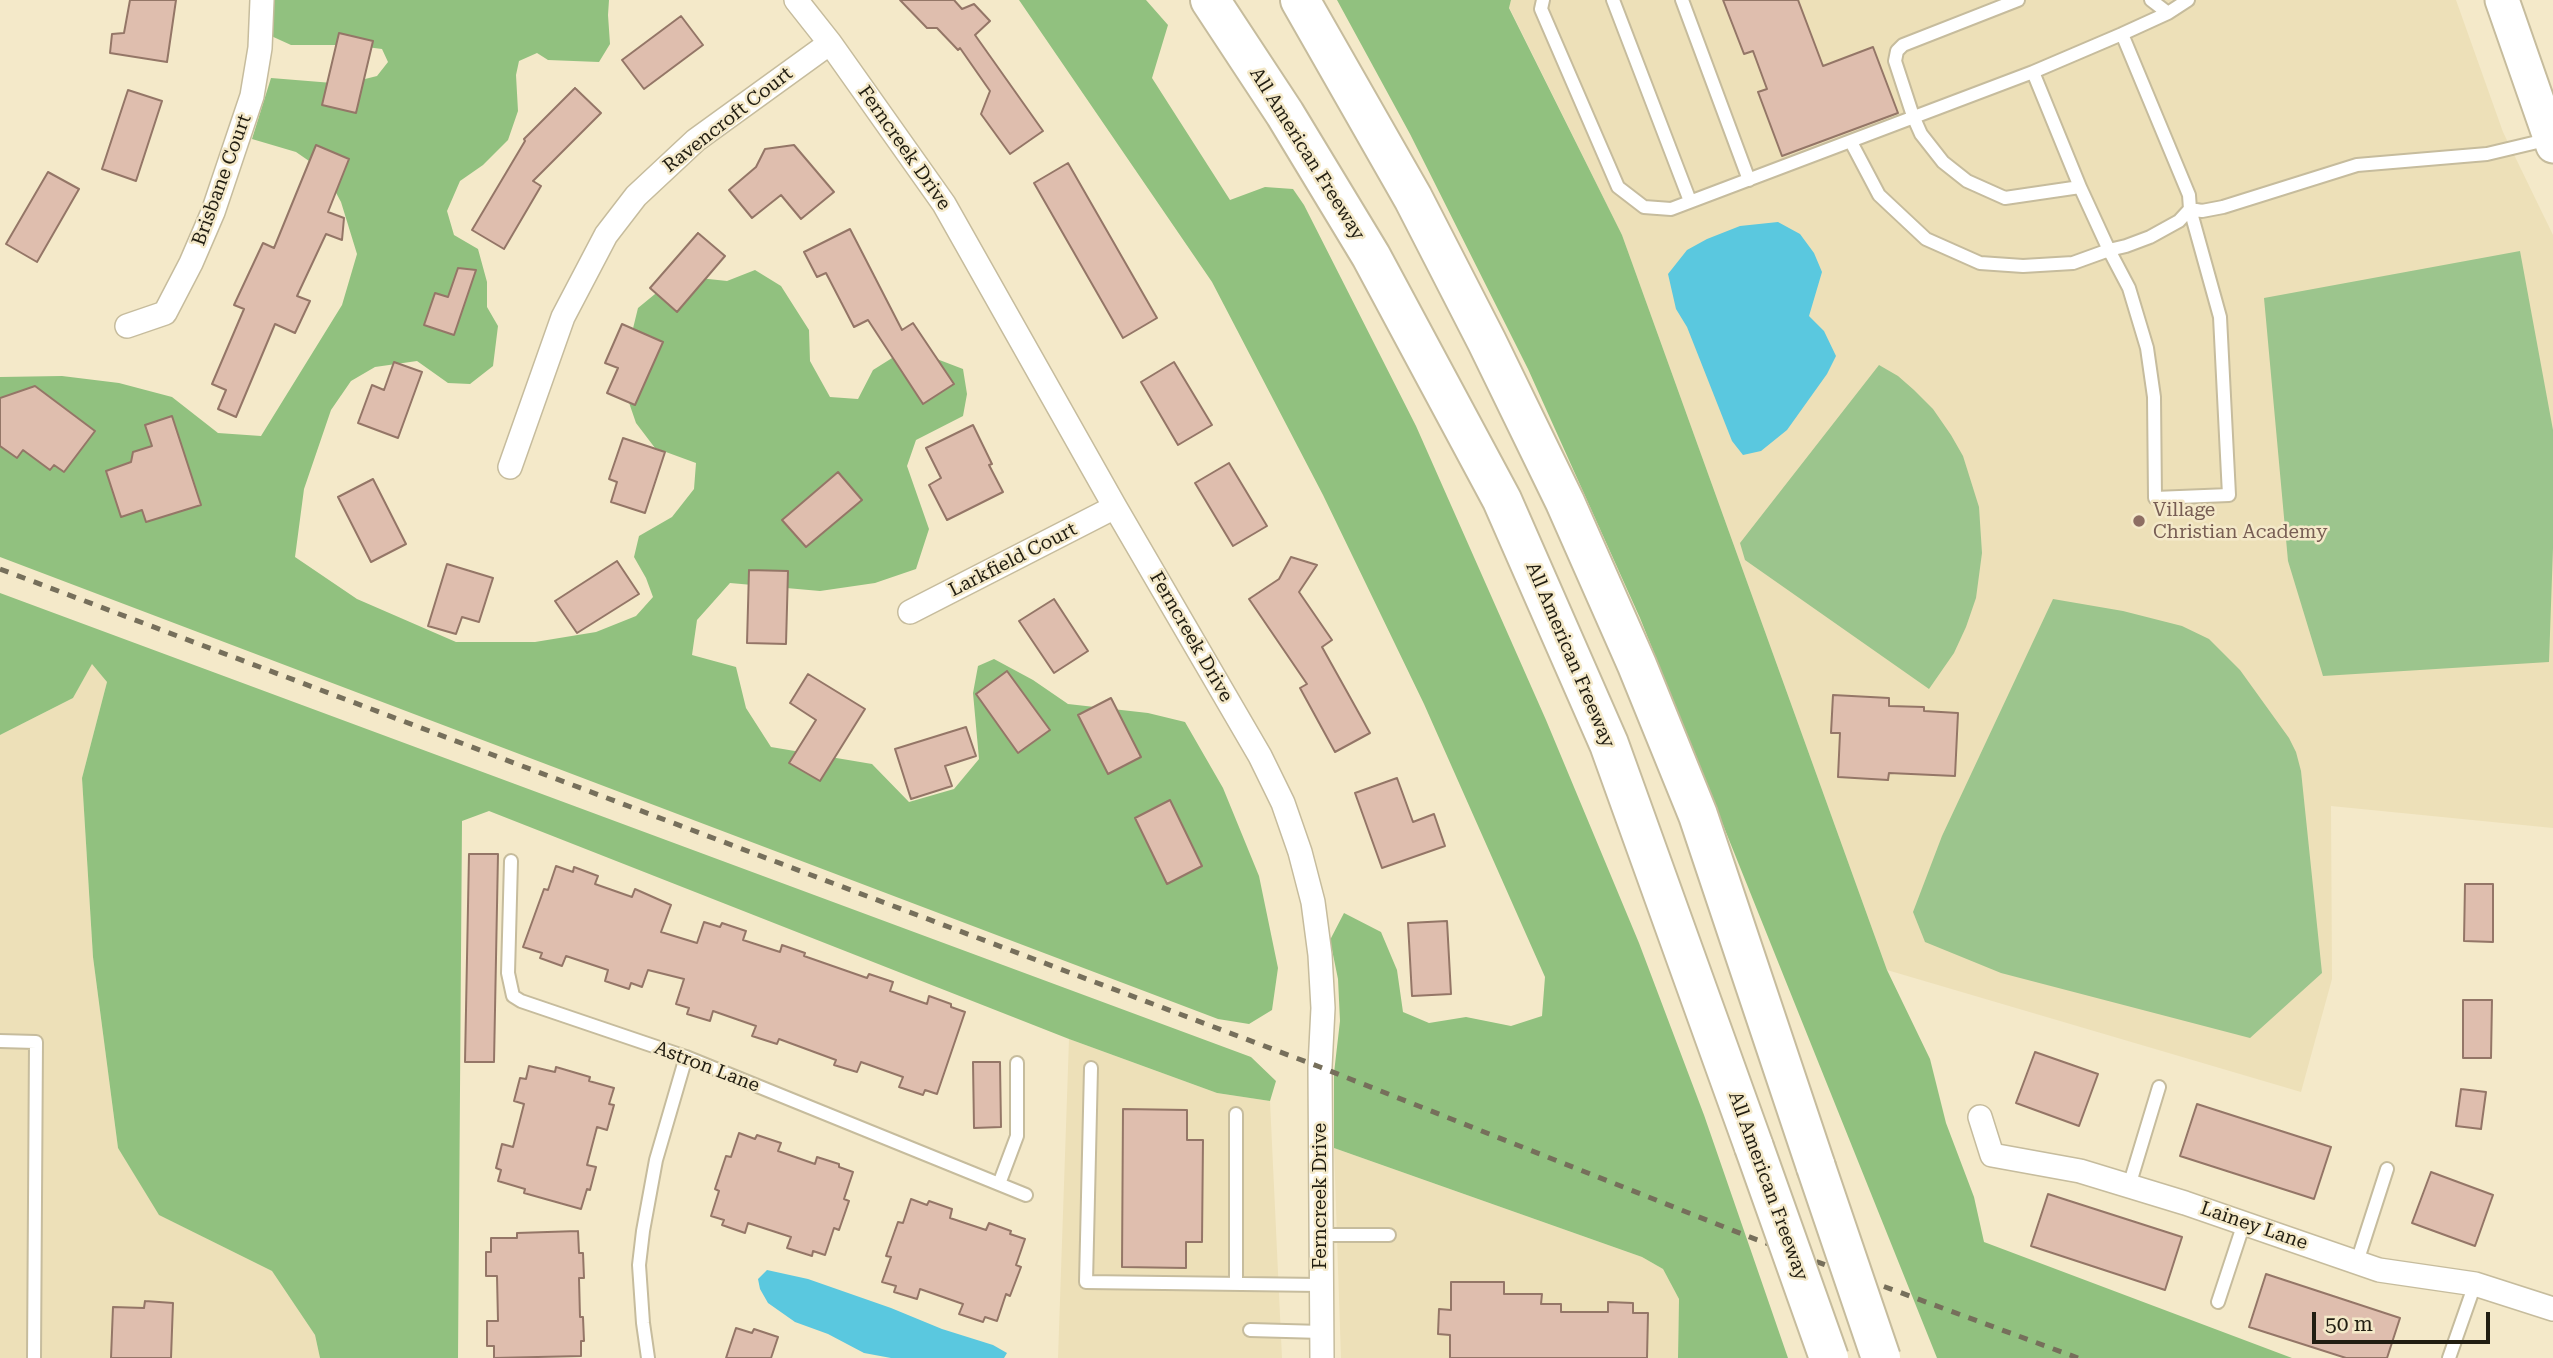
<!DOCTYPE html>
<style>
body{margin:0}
#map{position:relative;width:2553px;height:1358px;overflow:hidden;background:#f4e9c9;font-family:"Roboto Serif",serif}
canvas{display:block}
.scale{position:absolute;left:2312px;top:1312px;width:178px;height:32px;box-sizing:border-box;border:4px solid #211d11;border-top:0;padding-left:9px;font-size:21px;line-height:24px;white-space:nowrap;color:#211d11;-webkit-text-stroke:5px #f4e9c9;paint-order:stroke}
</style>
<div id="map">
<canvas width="2553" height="1358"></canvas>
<div class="scale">50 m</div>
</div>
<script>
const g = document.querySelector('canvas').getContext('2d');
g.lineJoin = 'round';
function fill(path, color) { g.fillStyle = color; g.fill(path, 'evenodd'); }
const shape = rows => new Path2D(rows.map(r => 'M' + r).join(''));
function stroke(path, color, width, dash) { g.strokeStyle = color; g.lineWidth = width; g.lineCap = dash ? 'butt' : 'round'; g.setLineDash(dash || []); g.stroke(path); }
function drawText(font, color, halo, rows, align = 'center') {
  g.font = font + ' "Roboto Serif",serif'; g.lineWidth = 5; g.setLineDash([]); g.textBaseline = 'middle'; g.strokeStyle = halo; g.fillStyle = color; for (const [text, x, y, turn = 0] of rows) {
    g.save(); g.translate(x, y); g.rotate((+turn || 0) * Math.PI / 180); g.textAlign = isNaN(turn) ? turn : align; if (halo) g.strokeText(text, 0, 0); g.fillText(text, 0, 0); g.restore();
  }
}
fill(shape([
 [1511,0,2456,0,2503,132,2553,235,2553,828,2331,806,2332,979,2301,1092,1887,970,1622,235,1509,7],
 [92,663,107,682,82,778,93,957,118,1148,160,1215,272,1271,315,1335,320,1358,0,1358,0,735,73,698],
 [1069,1039,1217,1093,1270,1101,1282,1358,1058,1358],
 [1334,1148,1642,1257,1663,1269,1679,1299,1678,1358,1341,1358]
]), '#ede0b8');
fill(shape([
 [2520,251,2553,430,2553,548,2549,662,2323,676,2288,561,2264,298],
 [1879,365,1898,376,1914,390,1933,409,1951,435,1963,456,1979,507,1982,553,1976,598,1966,627,1954,653,1929,689,1745,560,1740,543],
 [2053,599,2123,611,2182,626,2209,639,2240,670,2289,738,2296,752,2301,771,2322,973,2250,1038,2001,973,1925,942,1913,912,1942,836]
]), '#9cc58d');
fill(shape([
 [274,0,609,0,608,15,610,44,599,62,548,60,537,53,519,61,516,75,518,111,508,140,483,165,460,181,447,211,454,235,478,249,487,282,487,307,498,326,493,366,470,384,448,383,417,361,375,367,351,381,331,410,304,489,295,557,357,599,456,642,535,642,596,632,636,616,653,597,646,578,634,557,639,536,672,517,694,489,696,463,655,448,636,423,624,388,626,357,638,308,666,285,690,277,727,281,755,270,781,286,809,330,810,361,830,397,858,399,873,370,908,348,963,369,967,394,963,416,916,440,907,466,929,529,916,569,875,583,820,591,730,583,697,620,692,655,736,667,746,708,771,747,872,764,909,802,954,789,979,759,973,693,978,666,994,659,1033,680,1068,704,1148,713,1185,722,1223,788,1259,876,1278,968,1272,1010,1249,1024,1218,1019,0,557,0,377,62,376,119,383,172,397,218,433,261,436,342,305,357,254,341,202,325,172,296,152,252,139,271,78,345,84,377,76,388,62,382,49,351,45,291,45,269,35],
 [1019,0,1146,0,1168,25,1152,78,1230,200,1265,187,1293,189,1304,205,1416,426,1546,720,1639,943,1704,1115,1788,1358,1678,1358,1679,1299,1663,1269,1642,1257,1334,1148,1334,1073,1340,1021,1338,979,1330,940,1344,913,1381,932,1397,970,1403,1012,1429,1023,1466,1017,1511,1026,1542,1016,1545,977,1424,704,1323,495,1212,282],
 [1337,0,1511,0,1509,8,1622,235,1887,970,1930,1059,1946,1123,1974,1197,1984,1242,2292,1358,1937,1358,1640,618,1528,369,1410,134],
 [0,593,1251,1057,1276,1081,1270,1101,1217,1093,1069,1039,489,811,462,821,458,1358,320,1358,315,1335,272,1271,159,1215,118,1148,93,957,82,778,107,682,92,664,73,698,0,735]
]), '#91c17f');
fill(shape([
 [1778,222,1800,234,1814,253,1822,272,1809,316,1824,331,1836,356,1827,374,1787,430,1761,451,1743,455,1732,441,1687,327,1676,309,1668,274,1687,250,1707,239,1740,226],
 [767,1270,808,1279,891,1308,942,1329,993,1345,1007,1353,1004,1358,891,1358,864,1353,828,1334,795,1322,768,1303,760,1289,758,1279]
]), '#5ac8df');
const building = shape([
 [130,0,176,0,167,62,110,53,112,34,124,33,130,0],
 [900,0,954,0,962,9,974,4,990,21,975,35,1043,131,1010,154,981,114,990,91,960,48,958,50,937,28,927,28,900,0],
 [1723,0,1798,0,1823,66,1873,47,1898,113,1782,156,1758,92,1767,89,1753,51,1744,54,1723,0],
 [681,16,703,45,644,89,622,60,681,16],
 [339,33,373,41,356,113,322,105,339,33],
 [575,88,601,113,533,181,541,186,504,249,472,230,525,141,524,139,575,88],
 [128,90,162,101,136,181,102,169,128,90],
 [316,145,349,159,328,212,344,218,342,240,326,234,297,296,310,301,295,333,275,324,236,417,218,409,226,390,212,384,244,309,234,305,263,243,274,248,316,145],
 [794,145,834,192,801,219,781,195,752,218,729,190,756,167,765,149,794,145],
 [1068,163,1157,318,1123,338,1034,183,1068,163],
 [48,172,79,189,37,262,6,244,48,172],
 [850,229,902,330,913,323,954,384,923,404,868,320,854,327,826,273,817,277,804,252,850,229],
 [698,233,725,256,677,312,650,288,698,233],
 [458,268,476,270,454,335,424,325,435,293,448,297,458,268],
 [622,324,663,342,635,405,607,393,618,368,605,363,622,324],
 [394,362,422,372,398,438,358,423,372,385,384,390,394,362],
 [1174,362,1212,425,1178,445,1141,382,1174,362],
 [35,386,95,431,64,472,54,465,50,470,23,450,17,458,0,446,0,398,35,386],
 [172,416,201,505,146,522,142,510,121,517,106,471,131,462,133,452,152,446,145,425,172,416],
 [973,425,992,464,989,465,1003,492,947,520,929,485,941,478,926,448,973,425],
 [623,438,665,452,645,513,611,502,617,482,609,479,623,438],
 [1229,463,1267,526,1233,546,1195,483,1229,463],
 [838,472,862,500,806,547,782,520,838,472],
 [373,479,406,544,371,562,338,497,373,479],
 [1291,557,1317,565,1299,592,1332,640,1322,647,1370,733,1335,752,1300,688,1307,684,1249,599,1279,579,1291,557],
 [617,561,639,594,577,633,555,601,617,561],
 [447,564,493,578,479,622,462,617,456,634,428,626,447,564],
 [749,570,788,571,786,644,747,643,749,570],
 [1054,599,1088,651,1054,673,1019,621,1054,599],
 [1007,671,1050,730,1018,753,976,694,1007,671],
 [808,674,865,709,820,781,789,763,816,720,790,703,808,674],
 [1833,695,1889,698,1889,706,1924,707,1924,711,1958,713,1955,776,1889,773,1888,780,1838,777,1840,733,1831,733,1833,695],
 [1111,698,1141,757,1108,774,1078,715,1111,698],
 [966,727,976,756,945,766,952,786,911,799,895,749,966,727],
 [1397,778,1413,822,1434,814,1445,846,1382,868,1355,793,1397,778],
 [1170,800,1202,866,1167,884,1135,818,1170,800],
 [469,854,498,854,494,1062,465,1062,469,854],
 [556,866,573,872,574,867,598,876,595,884,632,897,635,889,671,905,661,932,697,943,704,922,720,927,722,923,746,931,743,940,780,952,782,945,805,953,804,956,867,978,869,974,893,982,890,991,927,1004,929,996,951,1004,951,1007,965,1012,937,1094,925,1090,923,1095,899,1087,903,1077,861,1062,857,1072,834,1065,836,1060,779,1039,777,1044,752,1036,756,1026,713,1011,710,1021,687,1014,689,1008,676,1004,684,979,648,970,642,987,631,983,629,989,605,981,608,970,566,956,562,966,540,958,542,953,523,947,544,889,548,890,556,866],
 [2465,884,2493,884,2493,942,2464,941,2465,884],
 [1447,921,1451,994,1412,996,1408,923,1447,921],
 [2463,1000,2492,1000,2491,1058,2463,1058,2463,1000],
 [2035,1052,2098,1074,2079,1126,2016,1103,2035,1052],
 [973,1062,1000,1062,1001,1127,974,1128,973,1062],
 [529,1066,555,1072,556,1067,590,1077,589,1081,614,1088,609,1104,614,1105,607,1130,597,1127,587,1165,596,1167,590,1190,587,1189,581,1209,524,1193,525,1189,498,1181,501,1170,496,1168,502,1144,513,1147,524,1104,514,1101,520,1078,526,1079,529,1066],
 [2461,1089,2486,1092,2481,1129,2456,1126,2461,1089],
 [2197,1104,2331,1147,2314,1199,2180,1156,2197,1104],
 [1123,1109,1187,1110,1187,1140,1203,1140,1202,1242,1186,1242,1186,1268,1122,1267,1123,1109],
 [739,1133,755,1139,757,1135,781,1143,778,1151,815,1164,817,1157,839,1164,839,1167,853,1172,844,1199,849,1201,839,1230,834,1228,825,1255,813,1251,812,1256,787,1248,791,1237,748,1223,745,1233,722,1225,724,1220,711,1216,719,1191,715,1189,726,1156,731,1157,739,1133],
 [2431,1172,2493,1195,2475,1246,2412,1223,2431,1172],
 [2048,1194,2182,1237,2165,1290,2031,1246,2048,1194],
 [911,1199,927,1205,929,1201,952,1209,950,1218,986,1230,989,1223,1011,1231,1010,1234,1025,1239,1016,1265,1021,1267,1010,1296,1006,1294,997,1321,985,1317,983,1322,959,1314,963,1304,920,1289,917,1299,894,1292,896,1286,882,1282,891,1257,886,1256,898,1222,903,1223,911,1199],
 [578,1231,579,1253,583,1253,584,1278,579,1278,580,1317,583,1317,584,1341,581,1341,581,1356,494,1358,494,1346,487,1346,487,1321,498,1321,497,1276,486,1276,486,1252,491,1252,491,1238,517,1238,517,1233,578,1231],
 [2266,1274,2400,1318,2387,1358,2346,1358,2249,1327,2266,1274],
 [1451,1282,1504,1282,1504,1294,1542,1294,1541,1304,1561,1304,1561,1312,1608,1312,1608,1302,1633,1303,1633,1313,1648,1313,1647,1358,1450,1358,1450,1335,1438,1334,1439,1309,1451,1310,1451,1282],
 [145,1301,173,1303,171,1358,111,1358,113,1307,144,1308,145,1301],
 [736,1328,752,1333,754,1329,778,1337,771,1358,726,1358,736,1328]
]);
fill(building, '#dfbeae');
stroke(building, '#947667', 2);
const lane = shape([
 [1543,0,1541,9,1618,187,1644,207,1671,209,2033,72],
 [1613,0,1690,201],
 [1682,0,1749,180],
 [2018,0,1903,45,1897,51,1895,61,1913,116,1921,134,1943,162,1967,181,2005,198,2080,187,2033,72,2122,34,2168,13,2188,0],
 [2151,0,2168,13],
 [1851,142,1879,195,1926,239,1980,263,2023,266,2073,263,2109,250,2129,288,2147,348,2154,397,2155,498,2229,495,2220,317,2190,209,2202,211,2223,207,2357,165,2487,154,2550,139],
 [2080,187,2109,250,2126,246,2150,237,2179,221,2190,209,2189,195,2122,34],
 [511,861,508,973,513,996,521,1001,686,1057,1026,1195],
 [0,1041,36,1042,34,1358],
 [1091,1068,1086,1282,1320,1285],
 [1236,1114,1236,1284],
 [999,1184,1017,1136,1017,1063],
 [2129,1186,2159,1087],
 [1320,1235,1389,1235],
 [2357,1262,2387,1169],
 [2218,1302,2244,1223],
 [1250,1330,1322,1332],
 [648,1358,643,1323,639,1265,643,1231,656,1160,686,1057],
 [2449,1358,2475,1284]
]);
const street = shape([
 [796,0,830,43,944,204,1115,507,1260,756,1283,803,1300,852,1313,902,1320,955,1323,1008,1320,1067,1322,1358],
 [127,326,165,313,191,263,213,212,252,96,260,48,262,0],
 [510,467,563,317,606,235,636,196,696,140,830,43],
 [910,612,1115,507],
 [1980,1117,1992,1155,2080,1171,2185,1203,2379,1270,2475,1284,2553,1309]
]);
const secondary = shape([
 [2502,0,2553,146]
]);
const highway = shape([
 [1210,0,1285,114,1371,256,1502,500,1609,744,1754,1147],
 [1300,0,1413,198,1487,342,1565,502,1637,665,1698,815,1816,1167]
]);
stroke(lane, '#c6bc9d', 16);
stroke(street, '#c6bc9d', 26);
stroke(secondary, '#c6bc9d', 37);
stroke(highway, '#c6bc9d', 42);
stroke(lane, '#fff', 12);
stroke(street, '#fff', 23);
stroke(secondary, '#fff', 33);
stroke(highway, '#fff', 38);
stroke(shape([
 [0,569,1320,1067,1747,1236,2078,1358]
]), '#766f5b', 5, [9, 9]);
const highwayBridge = shape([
 [1754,1147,1829,1358],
 [1816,1167,1881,1358]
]);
stroke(highwayBridge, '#c6bc9d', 42, []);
stroke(highwayBridge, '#fff', 38);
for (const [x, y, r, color] of [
 [2139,521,7,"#8d6e63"]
]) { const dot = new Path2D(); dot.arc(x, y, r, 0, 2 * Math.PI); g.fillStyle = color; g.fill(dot); stroke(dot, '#f4e9c9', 2.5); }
drawText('19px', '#211d11', '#f4e9c9', [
 ["Ravencroft Court",728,120,-38],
 ["Ferncreek Drive",904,148,55],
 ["All American Freeway",1307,154,58],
 ["Brisbane Court",222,180,-70],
 ["Larkfield Court",1013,560,-27],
 ["Ferncreek Drive",1191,637,60],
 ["All American Freeway",1570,655,67],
 ["Astron Lane",707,1067,21],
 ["All American Freeway",1768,1186,70],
 ["Ferncreek Drive",1320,1196,-90],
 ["Lainey Lane",2254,1226,19]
]);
drawText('19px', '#785e54', '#f4e9c9', [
 ["Village",2153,510],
 ["Christian Academy",2153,532]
], 'left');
</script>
